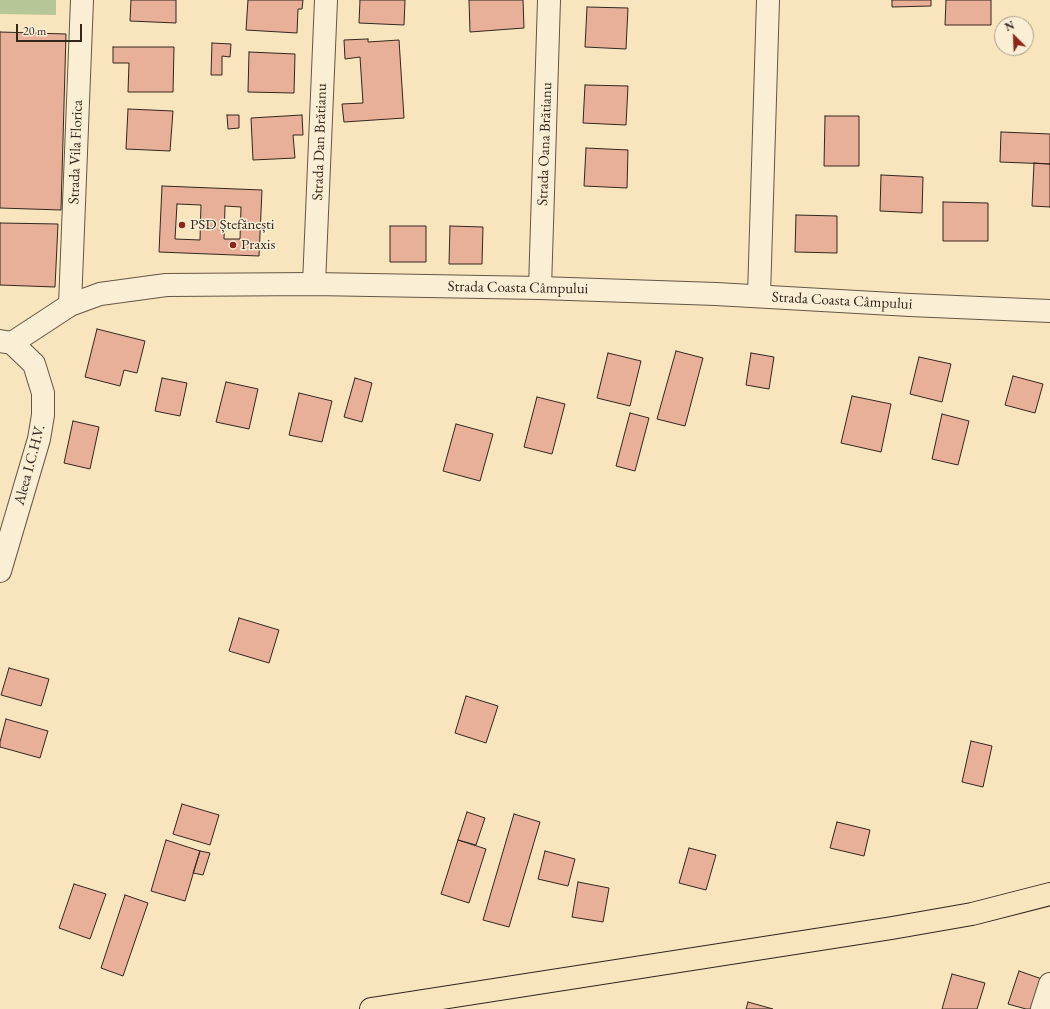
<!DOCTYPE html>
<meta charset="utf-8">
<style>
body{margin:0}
#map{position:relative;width:1050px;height:1009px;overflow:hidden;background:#f8e5be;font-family:"EB Garamond",serif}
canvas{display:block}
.north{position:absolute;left:994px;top:16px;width:40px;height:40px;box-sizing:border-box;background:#faeed5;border:1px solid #aa9e8b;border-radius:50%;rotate:336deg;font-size:11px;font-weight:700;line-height:16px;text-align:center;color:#32261d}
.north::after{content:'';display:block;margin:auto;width:14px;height:18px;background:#8f2418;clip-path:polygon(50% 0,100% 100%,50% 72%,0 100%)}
.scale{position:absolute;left:16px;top:24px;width:66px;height:18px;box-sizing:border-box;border:2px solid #32261d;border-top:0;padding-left:5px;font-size:12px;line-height:14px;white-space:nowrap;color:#32261d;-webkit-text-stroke:3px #faeed5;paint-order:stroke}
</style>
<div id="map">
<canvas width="1050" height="1009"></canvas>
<div class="north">N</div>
<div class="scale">20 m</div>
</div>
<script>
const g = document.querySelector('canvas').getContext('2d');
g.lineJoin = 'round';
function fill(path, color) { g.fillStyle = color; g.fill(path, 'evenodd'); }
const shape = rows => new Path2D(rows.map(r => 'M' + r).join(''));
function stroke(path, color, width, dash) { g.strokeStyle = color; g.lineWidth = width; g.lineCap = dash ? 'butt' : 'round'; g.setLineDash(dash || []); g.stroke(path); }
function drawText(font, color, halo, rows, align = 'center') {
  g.font = font + ' "EB Garamond",serif'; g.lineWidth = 3; g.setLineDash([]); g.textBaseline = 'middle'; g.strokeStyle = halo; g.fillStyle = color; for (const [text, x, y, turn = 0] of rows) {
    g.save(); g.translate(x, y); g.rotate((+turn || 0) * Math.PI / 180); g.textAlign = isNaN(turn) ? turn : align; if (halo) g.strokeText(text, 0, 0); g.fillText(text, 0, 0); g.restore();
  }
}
fill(shape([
 [0,0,56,0,56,15,0,14]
]), '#b7c696');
const building = shape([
 [131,0,176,0,176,23,130,21,131,0],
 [248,0,303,0,302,9,298,9,297,33,246,30,248,0],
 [360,0,405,0,404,25,359,23,360,0],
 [469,0,523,0,524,28,470,32,469,0],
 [892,0,931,0,931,6,892,7,892,0],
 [946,0,991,0,991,25,945,25,946,0],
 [587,7,628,8,626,49,585,47,587,7],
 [0,32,66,34,61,210,0,208,0,32],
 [368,39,368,42,399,40,404,118,344,122,342,104,363,103,360,57,345,59,344,40,368,39],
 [212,43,231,44,230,57,222,56,222,75,211,75,212,43],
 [113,47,174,47,173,92,128,92,129,63,113,63,113,47],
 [249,52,295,54,294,93,248,92,249,52],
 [585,85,628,86,626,125,583,123,585,85],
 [128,109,173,111,170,151,126,149,128,109],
 [227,115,239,115,239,128,228,129,227,115],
 [302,115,303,135,293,135,295,158,253,160,251,118,302,115],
 [825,116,859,116,859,166,824,166,825,116],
 [1001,132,1050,134,1050,164,1000,162,1001,132],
 [586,148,628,150,627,188,584,186,586,148],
 [1034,163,1050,164,1050,207,1032,206,1034,163],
 [881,175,923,177,922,213,880,211,881,175],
 [162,186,262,190,259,256,159,252,162,186],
 [177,204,201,205,200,240,175,239,177,204],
 [225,206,241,207,240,239,224,239,225,206],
 [943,202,988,203,988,241,943,241,943,202],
 [796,215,837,216,837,253,795,252,796,215],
 [0,223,58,224,55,287,0,285,0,223],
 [390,226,426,226,426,262,390,262,390,226],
 [450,226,483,227,482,264,449,264,450,226],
 [97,329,145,341,137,373,124,370,120,386,85,377,97,329],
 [676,351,703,358,685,426,657,419,676,351],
 [608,353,641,361,630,406,597,398,608,353],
 [751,353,774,357,769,389,746,385,751,353],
 [919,357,951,364,942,402,910,394,919,357],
 [1013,376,1043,384,1035,413,1005,405,1013,376],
 [162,378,187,383,180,416,155,411,162,378],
 [355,378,372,383,362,422,344,417,355,378],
 [226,382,258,389,249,429,216,422,226,382],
 [299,393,332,401,322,442,289,435,299,393],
 [852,396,891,404,881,452,841,443,852,396],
 [537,397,565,404,552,454,524,447,537,397],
 [630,413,649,418,635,471,616,466,630,413],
 [942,414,969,421,958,465,932,459,942,414],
 [73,421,99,427,90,469,64,463,73,421],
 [456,424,493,434,480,481,443,471,456,424],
 [239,618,279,630,269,663,229,651,239,618],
 [9,668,49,679,41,706,1,695,9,668],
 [466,696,498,706,486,743,455,733,466,696],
 [6,719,48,731,40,758,0,747,0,742,6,719],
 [971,741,992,746,983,787,962,782,971,741],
 [182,804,219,815,210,845,173,834,182,804],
 [467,812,485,818,476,845,458,840,467,812],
 [514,814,540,822,509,927,483,920,514,814],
 [837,822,870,830,864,856,830,848,837,822],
 [166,840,200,851,185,901,151,891,166,840],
 [458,840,486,849,469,903,441,894,458,840],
 [689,848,716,855,706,890,679,883,689,848],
 [200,851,210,853,203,875,193,873,200,851],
 [545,851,575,859,568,886,538,879,545,851],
 [578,882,609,888,603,922,572,917,578,882],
 [74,884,106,894,90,939,59,928,74,884],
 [125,895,148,903,123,976,101,968,125,895],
 [1019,971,1042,979,1033,1009,1026,1009,1008,1004,1019,971],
 [952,974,985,983,977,1009,942,1009,952,974],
 [748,1002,773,1009,746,1009,748,1002]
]);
fill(building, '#e9b099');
stroke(building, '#32261d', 1);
const minor = shape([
 [314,284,326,0],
 [540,288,549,0],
 [759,296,768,0],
 [70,305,82,0],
 [1042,1009,1050,984]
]);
const tertiary = shape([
 [0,341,12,343,70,305,100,294,166,285,314,284,540,288,716,294,910,305,1050,311],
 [0,571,39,439,43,415,43,393,34,364,12,343]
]);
const primary = shape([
 [371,1009,892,928,972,914,1050,894]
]);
stroke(minor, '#645645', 24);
stroke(tertiary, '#645645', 24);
stroke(primary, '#32261d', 24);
stroke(minor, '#faeed5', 22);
stroke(tertiary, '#faeed5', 22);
stroke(primary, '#f8e5be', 22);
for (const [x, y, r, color] of [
 [182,225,4,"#8f2418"],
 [233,245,4,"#8f2418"]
]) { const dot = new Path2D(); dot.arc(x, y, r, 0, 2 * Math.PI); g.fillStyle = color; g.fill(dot); stroke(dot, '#faeed5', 1.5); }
drawText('15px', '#32261d', '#faeed5', [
 ["Strada Dan Brătianu",320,142,-88],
 ["Strada Oana Brătianu",545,144,-88],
 ["Strada Vila Florica",76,152,-88],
 ["Strada Coasta Câmpului",518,288,1],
 ["Strada Coasta Câmpului",842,301,3],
 ["Aleea I.C.H.V.",30,465,-75]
]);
drawText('15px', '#32261d', '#faeed5', [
 ["PSD Ștefănești",190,225],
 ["Praxis",241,245]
], 'left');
</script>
